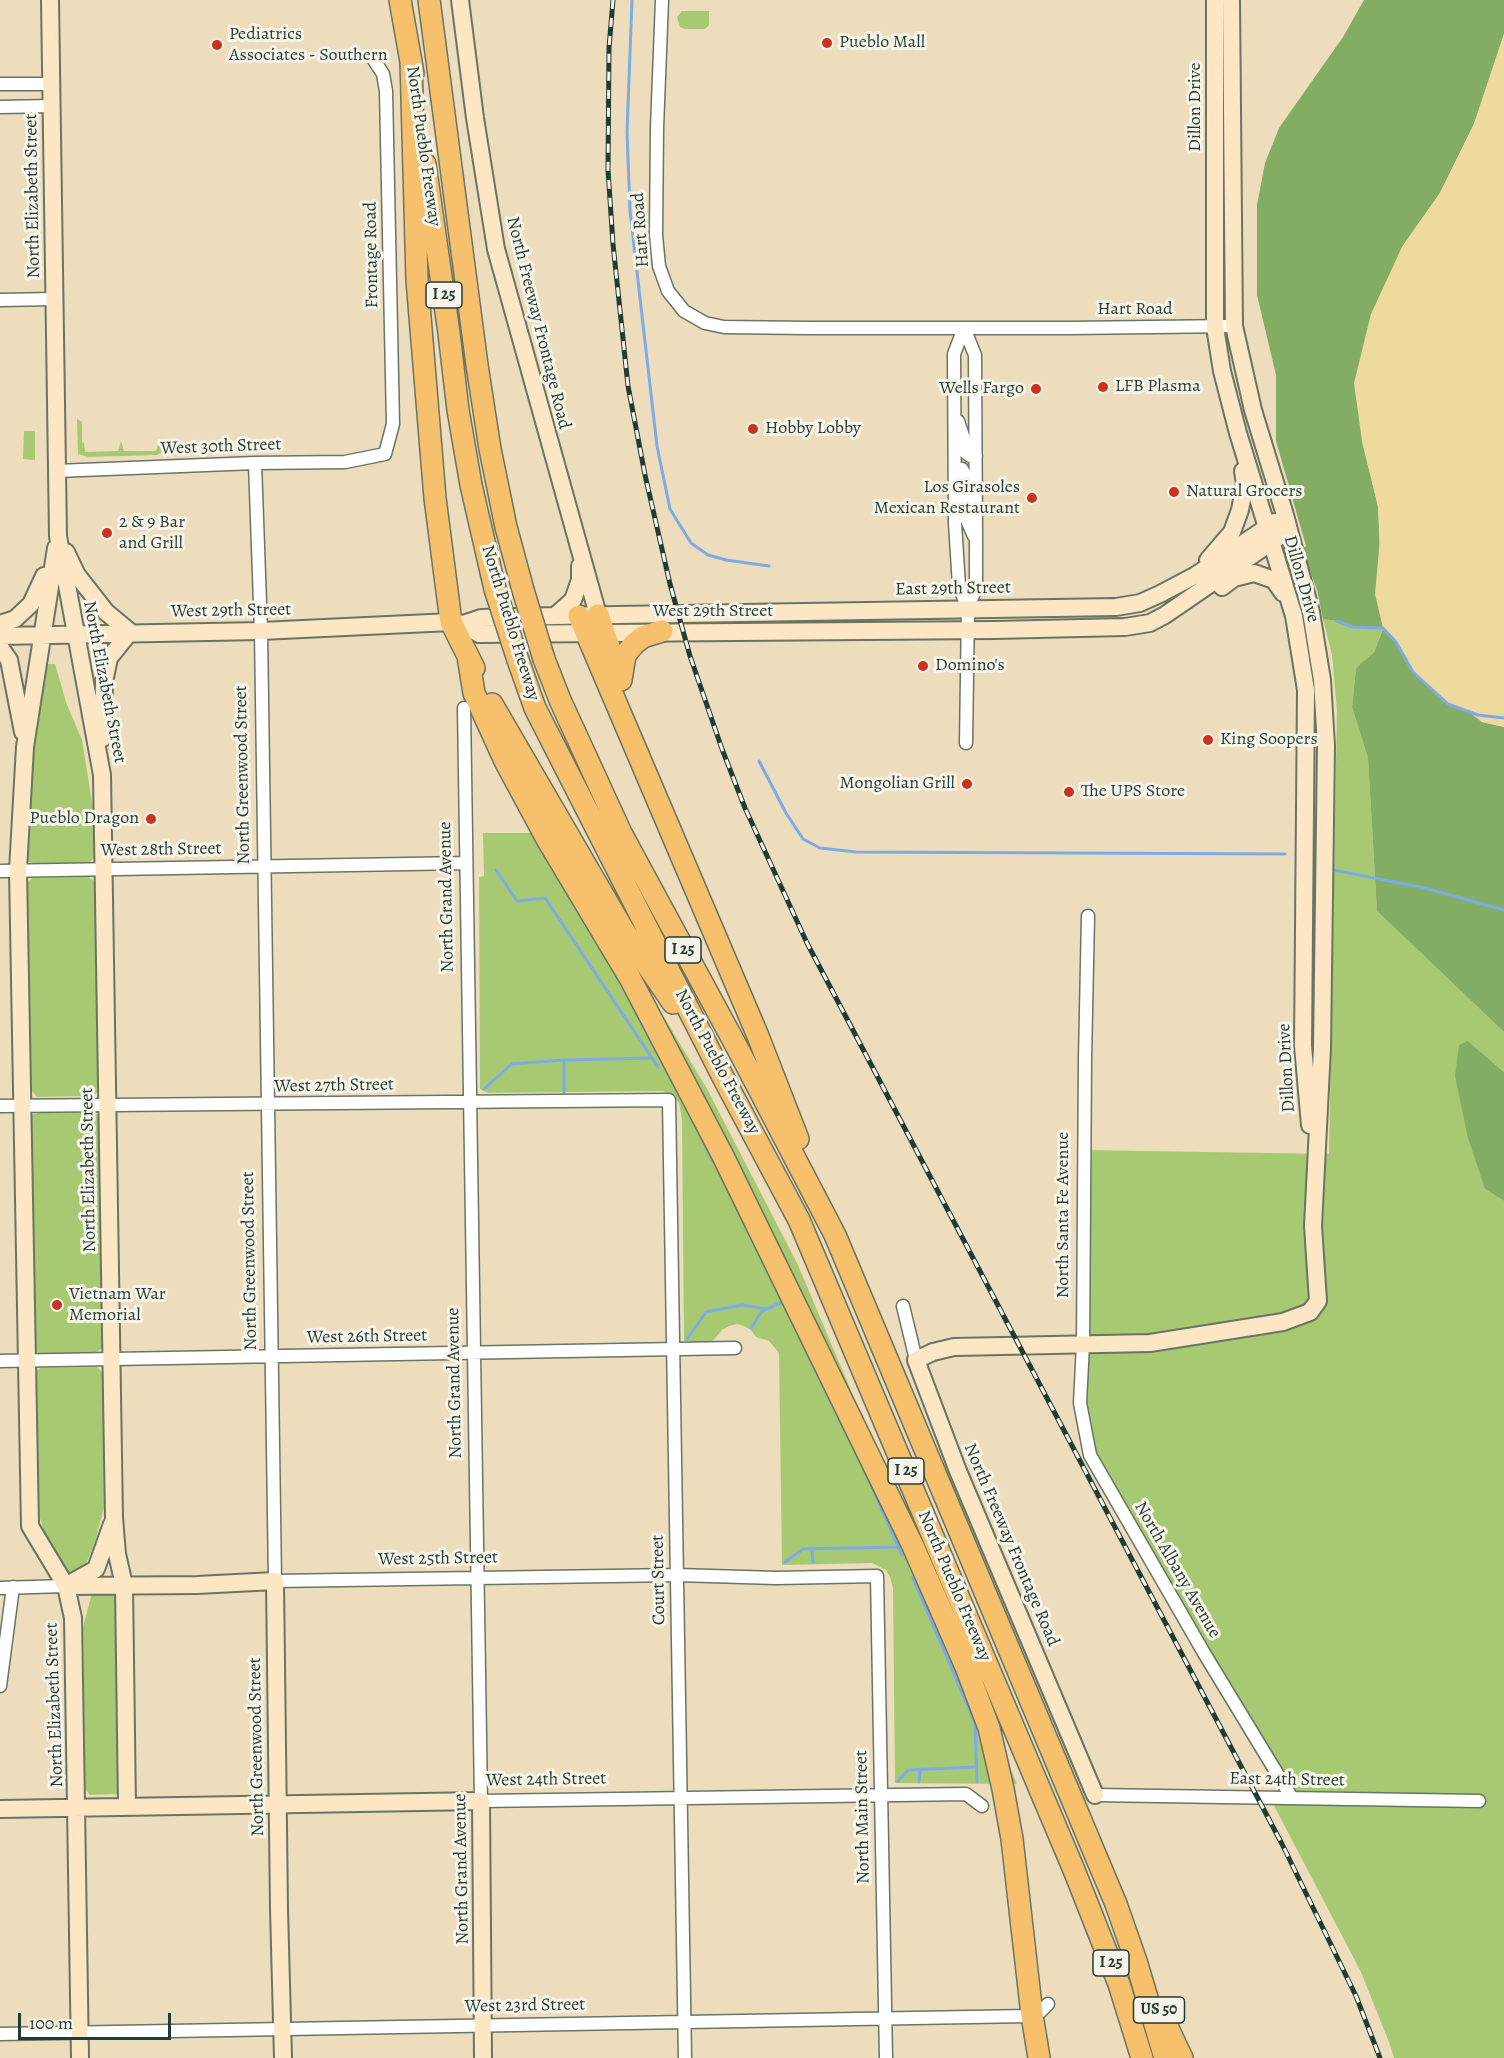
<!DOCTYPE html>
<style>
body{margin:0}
#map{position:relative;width:1504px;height:2058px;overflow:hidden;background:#eeddbc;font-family:Alegreya,serif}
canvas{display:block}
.scale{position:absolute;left:18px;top:2013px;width:153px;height:27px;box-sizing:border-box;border:3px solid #1f3d34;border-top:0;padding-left:8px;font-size:18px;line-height:21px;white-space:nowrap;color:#1f3d34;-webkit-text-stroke:4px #f7f3e8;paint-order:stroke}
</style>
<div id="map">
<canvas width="1504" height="2058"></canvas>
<div class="scale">100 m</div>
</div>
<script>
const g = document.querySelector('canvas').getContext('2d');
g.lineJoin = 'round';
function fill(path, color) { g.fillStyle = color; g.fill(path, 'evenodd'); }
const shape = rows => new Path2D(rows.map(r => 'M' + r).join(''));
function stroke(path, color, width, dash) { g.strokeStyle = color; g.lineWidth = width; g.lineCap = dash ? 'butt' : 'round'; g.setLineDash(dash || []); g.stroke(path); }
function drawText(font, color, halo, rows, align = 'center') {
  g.font = font + ' Alegreya,serif'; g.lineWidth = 6; g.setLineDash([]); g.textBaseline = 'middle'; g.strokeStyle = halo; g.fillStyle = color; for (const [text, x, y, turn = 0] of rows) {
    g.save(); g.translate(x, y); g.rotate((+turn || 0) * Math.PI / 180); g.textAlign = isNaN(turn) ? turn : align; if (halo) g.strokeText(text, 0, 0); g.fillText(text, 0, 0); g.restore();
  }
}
fill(shape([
 [682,11,709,11,709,25,705,29,685,29,680,27,677,17],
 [77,419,82,422,82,442,84,443,85,452,118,451,121,441,124,451,156,451,159,441,161,443,162,452,157,455,88,457,78,454],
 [24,431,35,431,35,460,23,459],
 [1323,619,1337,621,1353,627,1383,628,1374,652,1356,668,1352,707,1368,758,1377,911,1504,1032,1504,1072,1468,1041,1485,1189,1504,1201,1504,2058,1394,2058,1389,2042,1361,1972,1270,1798,1291,1798,1090,1455,1080,1403,1084,1150,1329,1154,1337,711,1332,655],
 [43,664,55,664,67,705,82,740,94,814,95,857,89,863,34,864,27,861,26,857,27,807],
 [483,833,553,833,706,1087,798,1265,1017,1784,895,1783,893,1588,890,1577,886,1570,872,1563,782,1565,779,1353,769,1341,756,1337,751,1330,744,1326,737,1324,729,1326,722,1330,711,1343,684,1341,682,1119,679,1103,673,1096,663,1091,488,1093,480,1089,479,877,484,876],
 [89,877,95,882,98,1092,92,1096,37,1097,30,1089,27,883,32,878],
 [92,1112,97,1114,99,1118,103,1347,96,1353,38,1353,34,1347,30,1120,32,1115,38,1113],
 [97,1367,103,1373,104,1507,95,1542,83,1571,72,1576,68,1574,49,1547,38,1512,35,1372,40,1368],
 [118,1592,121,1794,90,1795,85,1789,83,1627,92,1593]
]), '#a6c972');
fill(shape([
 [1364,0,1504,0,1504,34,1474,124,1440,193,1402,247,1362,441,1378,506,1383,628,1396,642,1413,672,1448,704,1468,711,1482,722,1504,727,1504,1032,1377,911,1368,758,1352,707,1356,668,1374,652,1383,629,1353,627,1337,621,1323,619,1317,590,1302,549,1306,546,1276,441,1276,375,1257,295,1257,205,1265,163,1279,128,1343,37],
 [1468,1041,1504,1072,1504,1201,1485,1189,1468,1138,1455,1076,1459,1045]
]), '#84ad64');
fill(shape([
 [1504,34,1504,727,1482,722,1468,711,1448,704,1413,672,1396,642,1383,628,1375,594,1380,539,1378,506,1362,441,1354,383,1371,314,1402,247,1440,193,1474,124]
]), '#eeda9e');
stroke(shape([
 [632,0,627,132,630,211,657,446,670,509,691,543,708,555,726,560,769,566],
 [1337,621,1353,627,1383,628,1396,642,1413,672,1448,704,1478,715,1504,718],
 [759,761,786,813,803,839,820,848,856,852,1285,854],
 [496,870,517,901,545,898,658,1067],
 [1333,870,1425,888,1504,910],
 [484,1089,512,1064,564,1060,652,1058],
 [564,1092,564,1061],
 [706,1148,714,1162],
 [751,1328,762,1311,785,1301],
 [687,1339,706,1312,742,1305,766,1309],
 [864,1469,902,1555],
 [812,1549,813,1562],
 [785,1562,803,1549,897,1547],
 [913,1578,975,1723,977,1782],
 [898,1781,908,1770,976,1767],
 [919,1782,920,1770]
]), '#7dabe6', 3);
const street = shape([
 [662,0,657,128,656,235,659,266,668,291,684,311,705,323,724,327,808,328,1071,328,1234,326],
 [0,84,51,84],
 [0,107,51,106],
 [0,300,54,299],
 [964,328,975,355,976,540,976,587,968,609,966,743],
 [964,328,954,354,955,523,959,586,968,609],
 [958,421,964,439,965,452,970,456,976,456],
 [255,463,261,631,275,1581,677,1575,776,1578,877,1576,886,2058],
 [955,468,962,469,965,475,966,518,974,536],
 [57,471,255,463,345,462,385,454,393,424,386,91,383,74,372,57],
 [464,708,481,1801,966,1794,982,1806],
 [0,871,466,863],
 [1088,916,1085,1059,1083,1344,1080,1403,1090,1455,1204,1653,1292,1798],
 [0,1106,669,1100,685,2058],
 [903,1306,916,1360],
 [0,1361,735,1348],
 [0,1588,66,1586],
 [0,1686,13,1587],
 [1095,1795,1479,1801],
 [0,2034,1028,2016,1040,2012,1048,2004]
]);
const secondary = shape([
 [50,0,58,536,102,775,114,1518,117,1554,124,1585,127,1807],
 [460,0,475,118,496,249,598,615],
 [1215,0,1215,327,1222,371,1238,433,1294,616,1306,690,1303,1046,1310,1125],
 [56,548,25,747,18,870,30,1526,66,1586,73,1618,80,2058],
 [66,552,77,575,106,612,130,632,109,658,104,682,103,738],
 [1208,560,1232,532,1240,510,1245,484,1243,471],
 [1222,587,1234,578,1254,573,1274,580,1283,593],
 [555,616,573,600,580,580,580,566],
 [0,624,15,619,31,604,44,576],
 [463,624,481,618,555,616,1116,607,1140,603,1160,594,1196,575,1275,522],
 [0,636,261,631,451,622,463,624,479,634,994,630,1125,627,1150,623,1165,615,1289,530],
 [0,647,9,660,23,732],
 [69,1584,96,1569,112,1524],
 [66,1586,197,1585,275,1581,279,1909,283,2058],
 [1095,1795,958,1471,916,1360,933,1352,954,1347,1150,1343,1283,1322,1310,1312,1318,1301,1313,1226,1322,1048,1326,746,1322,680,1311,612,1285,515,1253,410,1234,326,1231,0],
 [0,1809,481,1801,483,2058]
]);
const highway = shape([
 [400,0,413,73],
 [429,0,477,365,490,449,506,527,523,590],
 [411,61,417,280,435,498,451,622,474,668],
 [425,164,449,333,458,410,471,485,495,589],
 [598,615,613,658],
 [579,616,758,1036,798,1139],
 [468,656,474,693,505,761,547,839,630,978,723,1156,913,1546,966,1667,989,1728,1003,1789,1012,1839,1032,2015,1039,2058],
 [544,659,560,700,621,833,739,1051,835,1235,1116,1904,1136,1961,1165,2058],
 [518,660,535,708,724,1079,799,1220,1074,1870,1119,1984,1142,2058],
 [621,680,625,655,634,644,643,637,662,631],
 [492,704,624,931,673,1003],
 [1166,2024,1182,2058]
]);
stroke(street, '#677564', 15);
stroke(secondary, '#677564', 20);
stroke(highway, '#677564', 24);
stroke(street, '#fff', 12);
stroke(secondary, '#fce6c4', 16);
stroke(highway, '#f7c06c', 21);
const rail = shape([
 [613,0,609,48,608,170,613,244,628,386,645,475,670,584,690,656,722,749,745,808,807,943,1282,1844,1356,1996,1380,2058]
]);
stroke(rail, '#1f3d34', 5);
stroke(rail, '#f7f3e8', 3, [9]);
const highwayBridge = shape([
 [495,589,518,660],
 [523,590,544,659]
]);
stroke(highwayBridge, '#677564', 24, []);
stroke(highwayBridge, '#f7c06c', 21);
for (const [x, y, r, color] of [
 [827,43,6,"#c8321e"],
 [217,45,6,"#c8321e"],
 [1103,387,6,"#c8321e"],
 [1036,389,6,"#c8321e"],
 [753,429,6,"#c8321e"],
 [1174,492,6,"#c8321e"],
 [1032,498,6,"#c8321e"],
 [107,533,6,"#c8321e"],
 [923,666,6,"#c8321e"],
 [1208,740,6,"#c8321e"],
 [967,784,6,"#c8321e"],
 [1069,792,6,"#c8321e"],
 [151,819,6,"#c8321e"],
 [57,1305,6,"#c8321e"]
]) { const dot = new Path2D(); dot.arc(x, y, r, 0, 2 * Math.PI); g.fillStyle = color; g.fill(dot); stroke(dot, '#f7f3e8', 2); }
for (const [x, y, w] of [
 [444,295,36],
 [683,950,36],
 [906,1471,36],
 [1111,1963,36],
 [1159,2010,51]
]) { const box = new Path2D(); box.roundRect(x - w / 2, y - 13, w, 26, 4.5); g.fillStyle = '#f7f3e8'; g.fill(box); stroke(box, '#1f3d34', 1.5); }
drawText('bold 16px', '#1f3d34', null, [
 ["I 25",444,295],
 ["I 25",683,950],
 ["I 25",906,1471],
 ["I 25",1111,1963],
 ["US 50",1159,2010]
]);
drawText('18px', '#1f3d34', '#f7f3e8', [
 ["Pediatrics",229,35],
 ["Associates - Southern",229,56],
 ["Pueblo Mall",839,43],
 ["LFB Plasma",1115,387],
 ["Wells Fargo",1024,389,"right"],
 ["Hobby Lobby",765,429],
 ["Los Girasoles",1020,488,"right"],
 ["Mexican Restaurant",1020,509,"right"],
 ["Natural Grocers",1186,492],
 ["2 & 9 Bar",119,523],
 ["and Grill",119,544],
 ["Domino's",935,666],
 ["King Soopers",1220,740],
 ["Mongolian Grill",955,784,"right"],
 ["The UPS Store",1081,792],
 ["Pueblo Dragon",139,819,"right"],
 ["Vietnam War",69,1295],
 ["Memorial",69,1316]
], 'left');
drawText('18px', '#1f3d34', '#f7f3e8', [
 ["Dillon Drive",1196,107,-90],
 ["North Pueblo Freeway",423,146,82],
 ["North Elizabeth Street",33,196,-91],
 ["Hart Road",641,230,-94],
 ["Frontage Road",372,255,-91],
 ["Hart Road",1135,310],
 ["North Freeway Frontage Road",538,323,76],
 ["West 30th Street",221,447,-2],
 ["Dillon Drive",1301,579,74],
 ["East 29th Street",953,589,-1],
 ["West 29th Street",231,611,-1],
 ["West 29th Street",713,612],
 ["North Pueblo Freeway",510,623,73],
 ["North Elizabeth Street",104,682,79],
 ["North Greenwood Street",243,775,-91],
 ["West 28th Street",161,850,-1],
 ["North Grand Avenue",447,897,-91],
 ["North Pueblo Freeway",717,1062,62],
 ["Dillon Drive",1287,1068,-93],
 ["West 27th Street",334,1086,-1],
 ["North Elizabeth Street",89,1170,-91],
 ["North Santa Fe Avenue",1064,1215,-90],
 ["North Greenwood Street",250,1261,-91],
 ["West 26th Street",367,1337,-1],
 ["North Grand Avenue",455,1383,-91],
 ["North Freeway Frontage Road",1011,1545,67],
 ["West 25th Street",438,1559,-1],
 ["North Albany Avenue",1177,1570,60],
 ["Court Street",659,1580,-91],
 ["North Pueblo Freeway",954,1586,67],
 ["North Elizabeth Street",55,1705,-92],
 ["North Greenwood Street",257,1747,-91],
 ["West 24th Street",546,1780,-1],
 ["East 24th Street",1287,1780,1],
 ["North Main Street",863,1817,-91],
 ["North Grand Avenue",462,1869,-91],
 ["West 23rd Street",525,2006,-1]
]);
</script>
